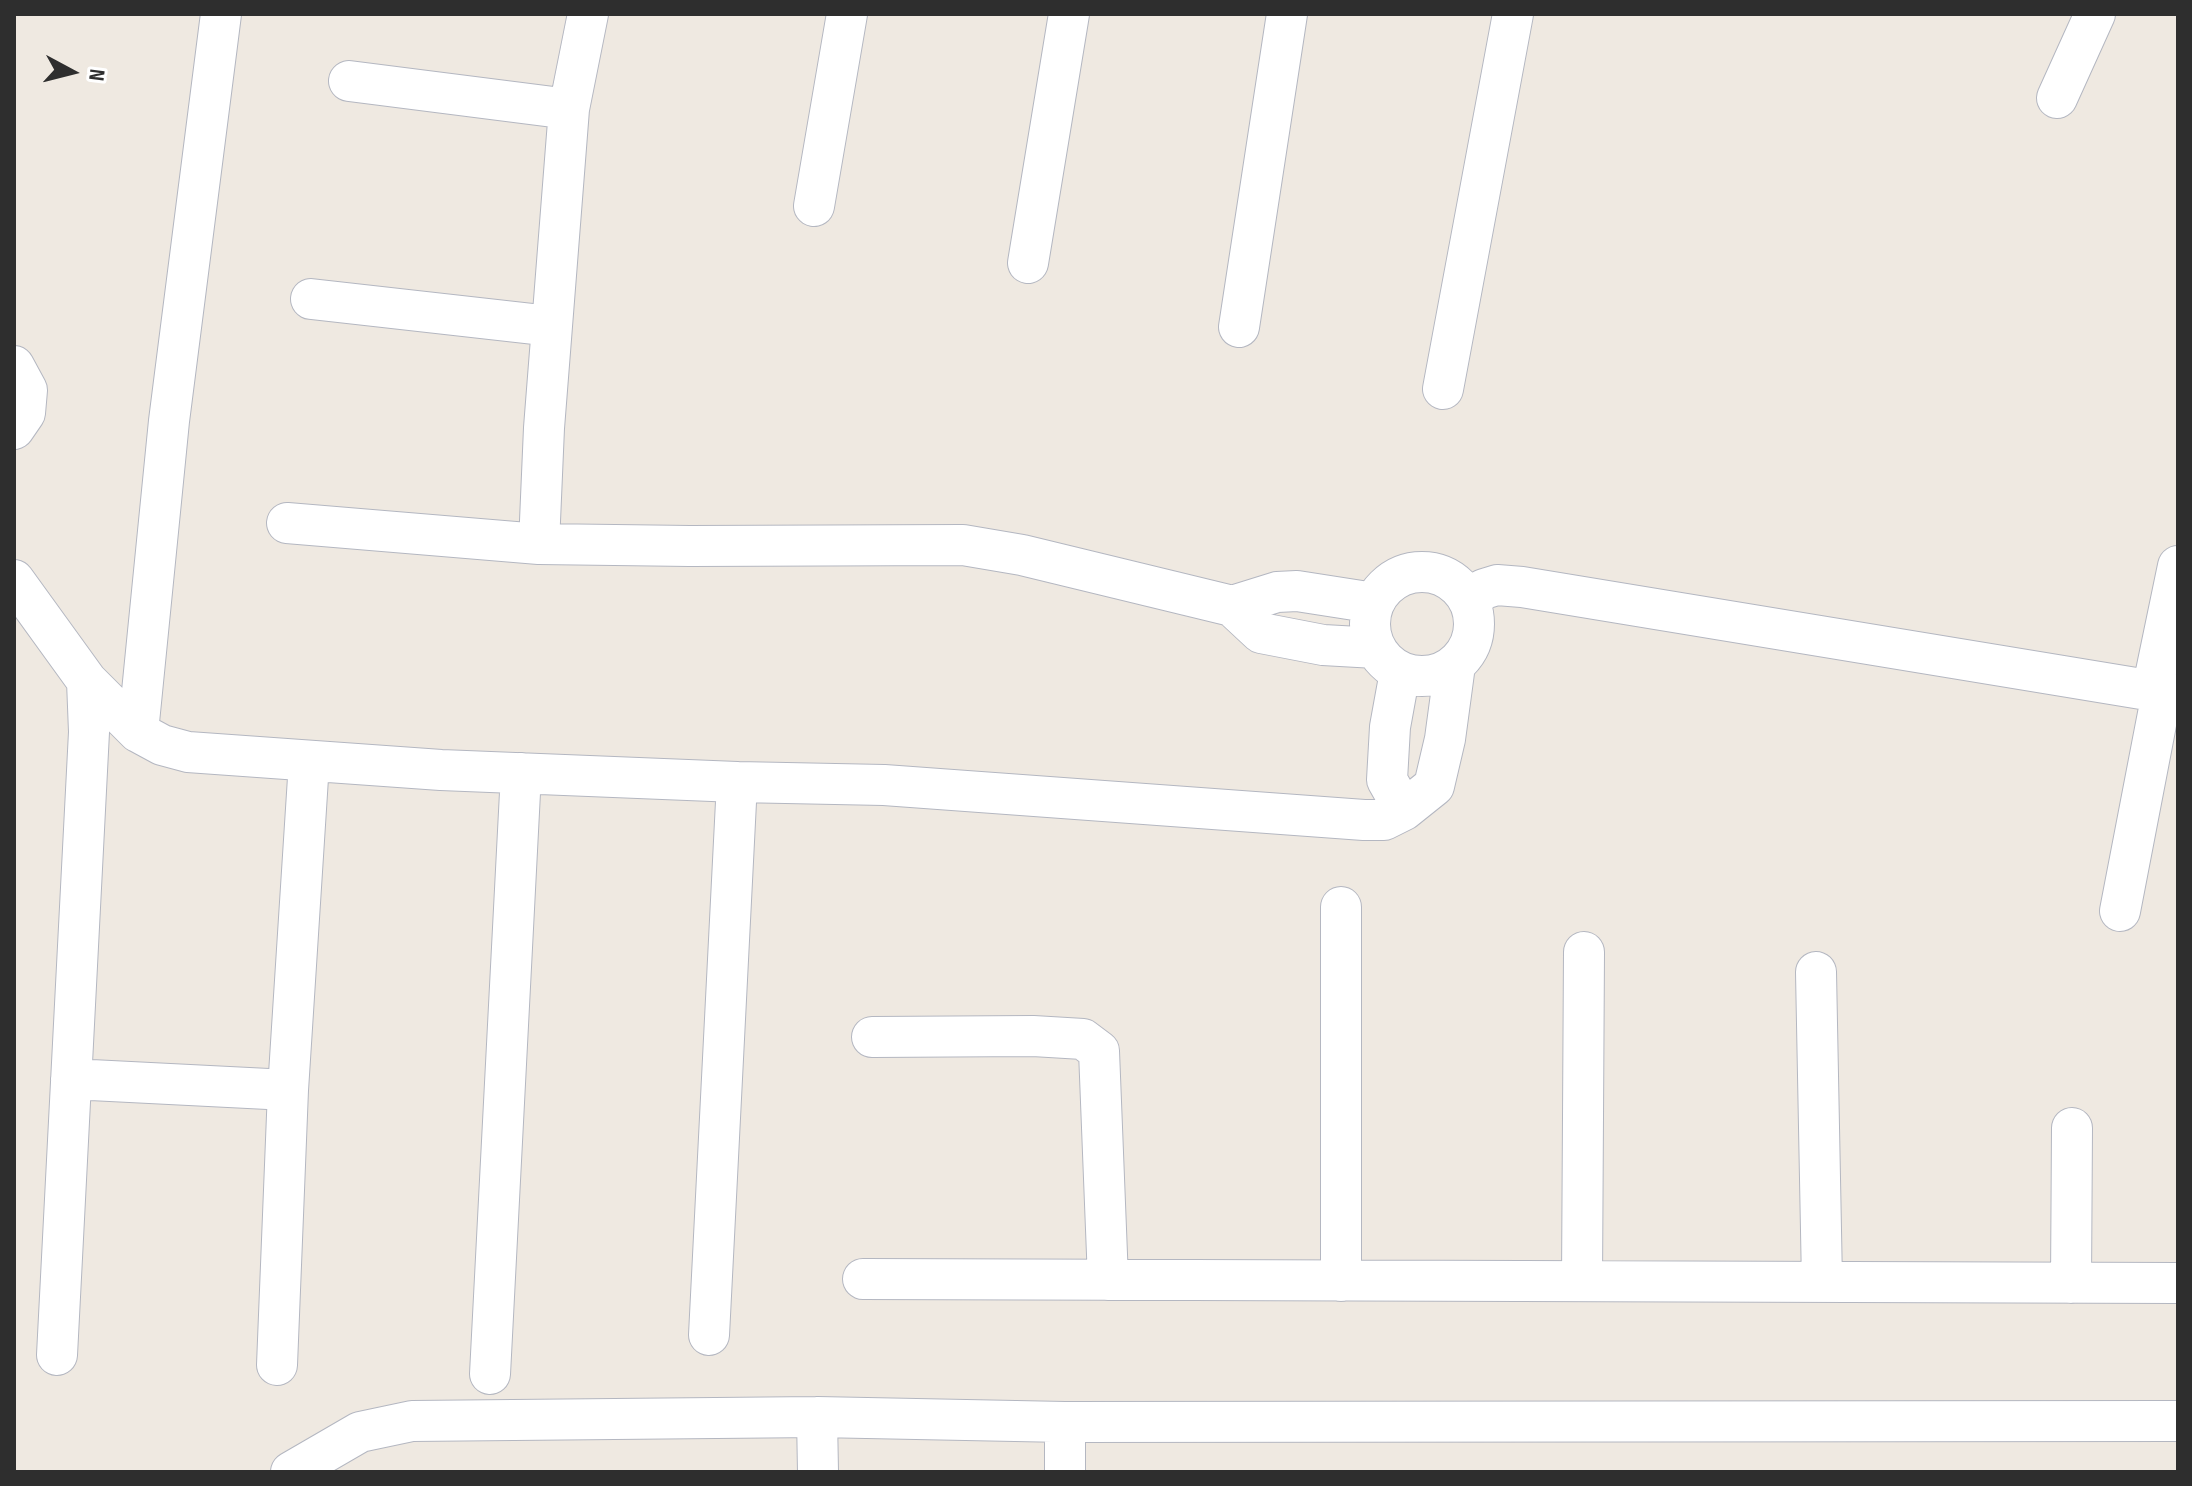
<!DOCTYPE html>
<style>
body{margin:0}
#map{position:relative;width:2192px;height:1486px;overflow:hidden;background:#efe9e1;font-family:"Sofia Sans Condensed",sans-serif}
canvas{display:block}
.frame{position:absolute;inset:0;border:16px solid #2e2e2e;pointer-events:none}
.north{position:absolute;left:32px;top:32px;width:80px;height:80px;-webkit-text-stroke:6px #fff;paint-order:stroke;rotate:97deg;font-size:22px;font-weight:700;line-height:32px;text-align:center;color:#2e2e2e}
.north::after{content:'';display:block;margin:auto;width:28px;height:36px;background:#2e2e2e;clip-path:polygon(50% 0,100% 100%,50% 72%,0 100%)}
</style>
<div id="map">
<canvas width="2192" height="1486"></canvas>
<div class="frame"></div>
<div class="north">N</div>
</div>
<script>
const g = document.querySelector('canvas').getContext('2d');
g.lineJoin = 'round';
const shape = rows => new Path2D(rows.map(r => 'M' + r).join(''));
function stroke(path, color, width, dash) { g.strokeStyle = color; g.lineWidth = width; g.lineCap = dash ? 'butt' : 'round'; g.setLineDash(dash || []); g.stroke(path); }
const minor = shape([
 [349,81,569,109],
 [2057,98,2095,14],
 [814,206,847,14],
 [1028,263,1069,14],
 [311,299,551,326],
 [1239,327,1287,14],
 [14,366,27,390,25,413,14,429],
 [1443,389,1513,14],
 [287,523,539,544,690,546,963,545,1022,555,1232,606,1261,633,1323,645,1376,648],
 [539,544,544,428,569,109,588,14],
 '1370 624a52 52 0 1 1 104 0a52 52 0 1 1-104 0Z',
 [14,580,87,681,138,732,162,745,188,752,441,770,737,782,884,785,1364,820,1384,820,1404,810,1434,786,1445,739,1455,665],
 [1469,600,1484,589,1497,585,1522,587,2178,695],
 [1232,606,1277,592,1297,591,1374,603],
 [1400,672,1390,727,1387,780,1404,810],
 [2152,691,2178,566],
 [138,732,169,421,221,14],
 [1341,907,1341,1281],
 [2120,911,2162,693],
 [1816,972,1822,1282],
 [872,1037,1033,1036,1083,1039,1099,1051,1108,1280],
 [71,1079,288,1090],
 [863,1279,2178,1283],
 [1582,1281,1584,952],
 [2071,1283,2072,1128],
 [709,1335,737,782],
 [57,1355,89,732,87,681],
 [277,1365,288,1090,309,762],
 [490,1374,521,773],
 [817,1417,818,1472],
 [291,1472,360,1432,412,1421,817,1417,1065,1422,2178,1421],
 [1065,1472,1065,1422]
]);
stroke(minor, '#b4b7c1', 42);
stroke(minor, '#fff', 40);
</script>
